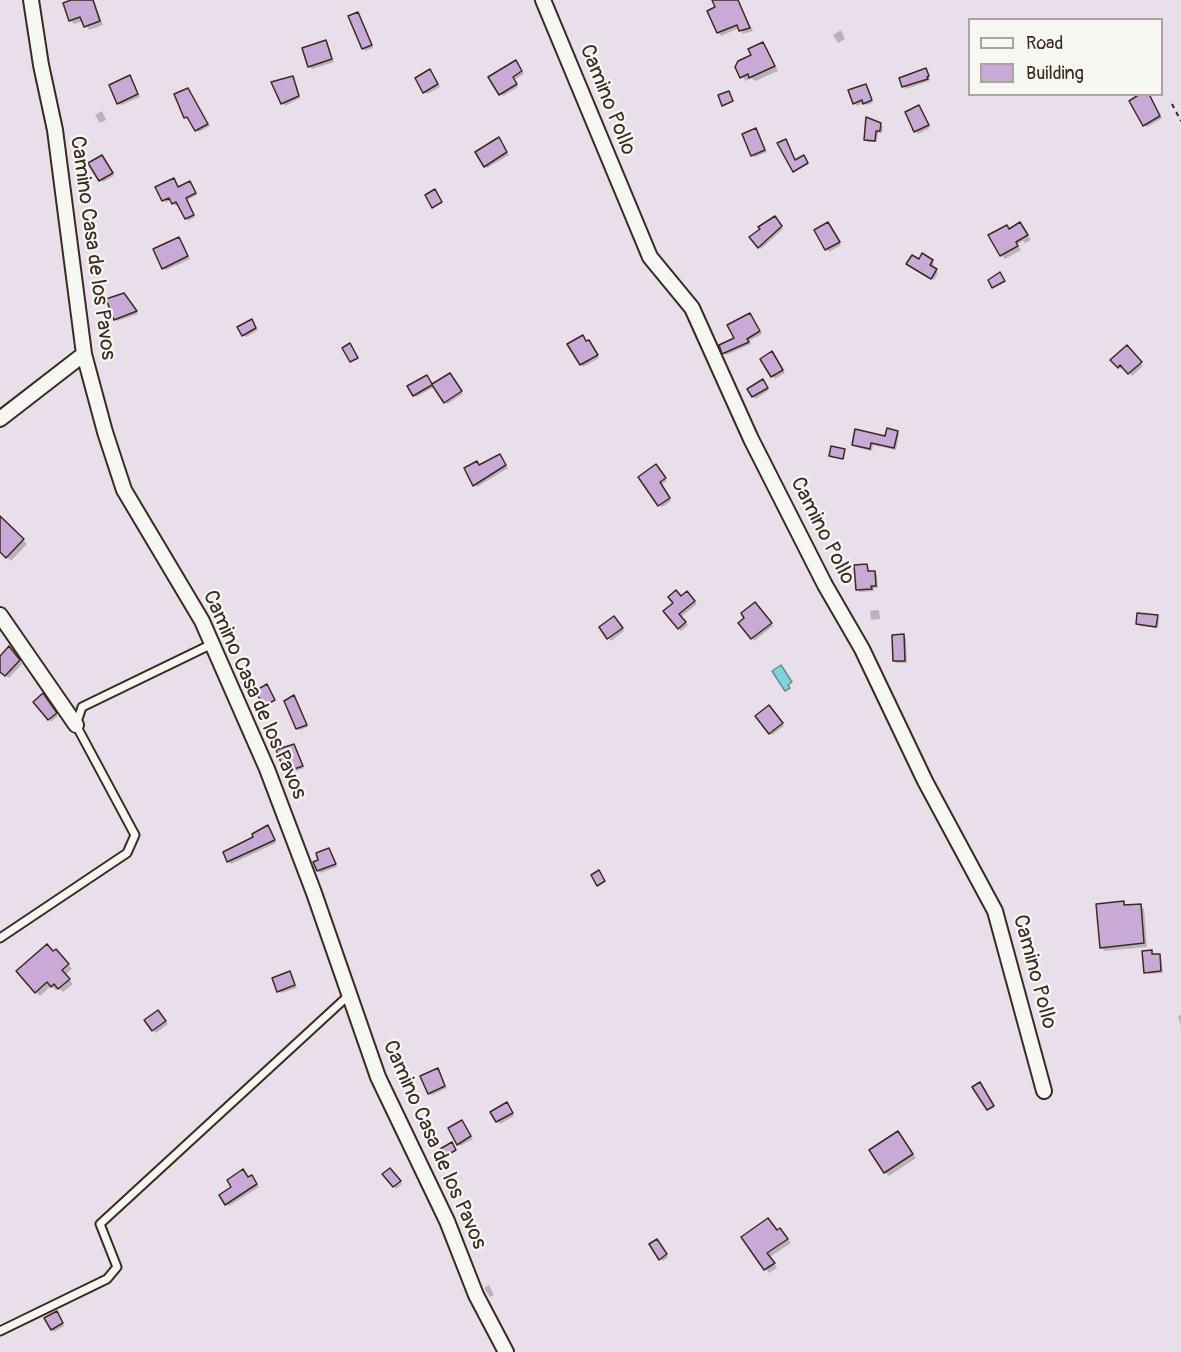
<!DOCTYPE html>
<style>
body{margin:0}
#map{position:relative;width:1181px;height:1352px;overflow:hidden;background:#e8dfea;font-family:Pangolin,sans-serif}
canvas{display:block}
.legend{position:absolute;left:968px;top:18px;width:195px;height:78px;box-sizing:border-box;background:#f6f6f2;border:2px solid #aba49d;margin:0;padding:8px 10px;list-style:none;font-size:18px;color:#3b2a1e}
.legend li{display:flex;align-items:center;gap:12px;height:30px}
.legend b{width:30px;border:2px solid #aba49d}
</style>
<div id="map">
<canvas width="1181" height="1352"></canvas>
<ul class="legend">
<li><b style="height:8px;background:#f6f6f2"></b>Road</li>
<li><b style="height:16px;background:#c9aad6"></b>Building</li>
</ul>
</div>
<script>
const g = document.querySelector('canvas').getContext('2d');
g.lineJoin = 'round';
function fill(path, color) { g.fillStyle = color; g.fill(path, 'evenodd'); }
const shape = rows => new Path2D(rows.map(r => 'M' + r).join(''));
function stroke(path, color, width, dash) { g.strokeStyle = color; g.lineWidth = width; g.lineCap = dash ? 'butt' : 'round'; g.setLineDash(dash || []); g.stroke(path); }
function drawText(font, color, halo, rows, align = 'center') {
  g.font = font + ' Pangolin,sans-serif'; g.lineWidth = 4.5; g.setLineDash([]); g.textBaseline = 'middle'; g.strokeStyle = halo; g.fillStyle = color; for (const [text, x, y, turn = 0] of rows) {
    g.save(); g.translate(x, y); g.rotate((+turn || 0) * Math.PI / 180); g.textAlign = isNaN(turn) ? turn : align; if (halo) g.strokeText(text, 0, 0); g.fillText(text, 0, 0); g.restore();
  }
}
const water = shape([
 [781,665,792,682,788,685,790,688,785,691,772,671,781,665]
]);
fill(water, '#81d2da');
stroke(water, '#658f8f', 1.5);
fill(shape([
 [75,0,94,0,103,25,89,30,83,21,74,24,70,20],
 [720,0,738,0,753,31,743,34,739,28,721,36,718,32,717,8],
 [358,14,373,48,365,51,363,48],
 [841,30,845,39,838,43,833,35],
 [326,42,334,62,312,69,309,66],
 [763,43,767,48,778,71,755,81,751,78,746,81,742,77,753,55],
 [518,64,524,74,514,80,518,87,503,96,501,94],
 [925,70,930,79,929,81,906,89,903,86],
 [432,73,440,87,427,94,425,92],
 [130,77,140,97,121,105,118,103],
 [293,78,300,98,285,106,273,83],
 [865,85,873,103,867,105,864,103,857,106,855,103],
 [188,90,210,126,199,132,190,119,188,120,186,117],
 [1149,94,1162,118,1147,127,1144,125],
 [919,107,930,128,918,134,916,131],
 [102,111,106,120,100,123,95,115],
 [880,124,883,127,882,133,878,133,877,142,868,142,865,139],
 [756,129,767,152,755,157,753,155],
 [501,142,509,155,487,168,485,166],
 [104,159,114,176,103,182,101,180],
 [190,183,197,195,187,200,195,217,188,221,179,204,176,206,171,200,166,203,157,188,179,188],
 [777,221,783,229,761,249,759,247],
 [828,224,841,245,829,252,816,231],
 [1020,224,1031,240,1019,247,1021,250,1005,259,1002,256,1025,243,1023,241,1001,254,1009,230],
 [181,241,190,259,166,270,163,268],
 [919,261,932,261,934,263,932,268,938,273,934,280,911,267],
 [126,297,138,314,117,321,115,319],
 [752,317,762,334,749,341,751,344,726,355,724,353],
 [254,323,258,330,246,337,243,335],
 [591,344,599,358,583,367,581,364],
 [1127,347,1143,366,1132,376,1124,367,1121,369,1113,360],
 [774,356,785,373,775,379,762,359],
 [451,376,463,394,447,404,434,387,416,397,414,395,428,379,433,386],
 [765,383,769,390,756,399,753,396],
 [897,432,899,434,896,450,873,445,872,451,856,447,854,445,886,438],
 [500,456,508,468,477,487,475,485,480,467],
 [658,469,667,481,661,485,671,501,662,507,659,505],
 [2,520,27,544,11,561,0,550,0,522],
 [866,565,869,573,874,572,877,575,878,588,873,588,874,591,860,592,857,590],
 [687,593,697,604,681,617,688,625,681,631,665,612],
 [758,606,773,626,754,641,740,623],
 [879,610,880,619,871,620,870,611],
 [1157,617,1159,619,1158,628,1140,626,1137,624],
 [616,620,624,631,611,641,601,627],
 [903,636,906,638,907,663,897,663,895,661],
 [12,650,22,664,9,678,0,670,0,658],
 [294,697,308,727,300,730,286,702],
 [45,698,58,716,51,722,35,702],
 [772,710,784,726,772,735,770,733],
 [294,745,304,768,288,774,286,771],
 [268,827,276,843,231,864,228,861],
 [329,850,337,867,320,873,318,870,320,861],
 [1123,903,1127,906,1140,905,1144,909,1147,947,1105,951,1101,947],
 [1151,952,1161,958,1163,973,1148,974,1146,972],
 [53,953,60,955,72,969,65,975,73,984,63,992,58,988,56,990,51,986,40,996,36,992],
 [290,973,297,988,281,993,279,991],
 [160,1014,168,1024,156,1033,146,1021],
 [1181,1015,1181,1026,1178,1016],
 [437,1070,447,1088,432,1095,429,1093],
 [509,1107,514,1116,500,1124,497,1121],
 [464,1125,473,1139,460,1146,458,1144],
 [902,1137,916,1158,889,1176,885,1172],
 [393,1172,402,1184,396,1189,394,1186],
 [249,1178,254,1179,259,1187,229,1206,226,1204],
 [780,1230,791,1243,770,1257,777,1268,769,1273,743,1237],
 [659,1243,668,1257,663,1261,660,1259],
 [489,1285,494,1295,490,1297,484,1288],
 [59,1316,64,1326,54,1332,52,1329]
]), '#0003');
const building = shape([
 [71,0,93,0,100,21,84,27,80,17,69,21,63,3,71,0],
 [712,0,738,0,750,28,739,31,737,25,717,33,707,11,715,7,712,0],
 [358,12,372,45,362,49,348,16,358,12],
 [326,40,332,59,308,67,302,48,326,40],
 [763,42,775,66,749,78,748,74,740,78,735,67,738,61,751,55,748,49,763,42],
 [516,60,522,71,513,77,517,84,499,95,488,77,516,60],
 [926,68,929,76,927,77,928,79,902,87,899,78,926,68],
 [430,69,438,84,423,93,415,78,430,69],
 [130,75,138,94,117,104,109,85,130,75],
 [293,76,299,96,281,104,271,82,293,76],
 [866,84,872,100,863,104,862,100,853,104,848,90,866,84],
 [188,88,208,124,195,131,187,117,184,118,174,94,188,88],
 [729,91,733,101,722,106,718,95,729,91],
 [1140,94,1149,94,1160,116,1143,126,1129,101,1140,94],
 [919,105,929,125,914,132,905,112,919,105],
 [866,117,881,123,880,131,876,131,875,141,864,140,866,117],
 [756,128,765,150,751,156,742,134,756,128],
 [499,137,507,152,484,167,475,152,499,137],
 [786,139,795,160,804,155,808,163,793,172,777,143,786,139],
 [102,155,113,173,99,181,88,163,102,155],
 [174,178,178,187,190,181,196,193,186,198,194,215,185,219,176,202,172,204,169,198,162,201,155,187,174,178],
 [435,189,442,202,432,208,425,195,435,189],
 [775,216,782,226,758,248,749,237,760,229,758,227,775,216],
 [828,222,840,242,825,250,814,230,828,222],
 [1020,222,1028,235,1016,242,1018,246,1000,256,988,235,1007,225,1009,229,1020,222],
 [179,237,188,256,162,269,153,249,179,237],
 [922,253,933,260,930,265,937,269,931,279,906,264,912,255,919,259,922,253],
 [1000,272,1005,281,992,288,988,280,1000,272],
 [124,293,137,311,114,320,106,299,124,293],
 [750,313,760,331,747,339,749,342,722,354,719,345,734,338,727,325,750,313],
 [252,319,256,328,242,336,237,327,252,319],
 [583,335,586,341,589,340,598,355,580,365,567,344,583,335],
 [350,343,358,358,350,362,342,348,350,343],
 [1127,345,1142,362,1128,374,1120,365,1118,368,1110,360,1127,345],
 [772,351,783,370,771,377,760,359,772,351],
 [450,373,462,391,444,403,432,385,413,396,407,386,427,375,432,384,450,373],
 [763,379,768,388,752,397,747,389,763,379],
 [887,428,898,431,894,448,871,443,870,449,852,445,855,429,885,436,887,428],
 [831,446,845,449,843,459,829,456,831,446],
 [500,454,506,465,473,486,464,468,477,461,479,465,500,454],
 [656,464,666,478,660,482,670,498,658,506,638,477,656,464],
 [0,516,24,539,6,558,0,552,0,516],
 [867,564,868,571,875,571,876,586,871,586,872,589,856,590,854,565,867,564],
 [676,590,681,596,687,591,695,601,679,614,686,622,678,629,663,611,673,603,668,597,676,590],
 [755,602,772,623,751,639,738,623,744,618,741,613,755,602],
 [1137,613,1158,615,1156,627,1136,624,1137,613],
 [614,616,623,628,607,639,599,627,614,616],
 [904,634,905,661,893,661,892,635,904,634],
 [9,646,20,660,5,676,0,672,0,656,9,646],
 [267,684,275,700,264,706,255,691,267,684],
 [43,693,57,713,48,720,33,702,43,693],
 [294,695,307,725,296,729,284,701,294,695],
 [769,705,783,723,769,734,755,716,769,705],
 [294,744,303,766,285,772,276,750,294,744],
 [268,825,275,840,227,862,223,852,253,837,252,834,268,825],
 [329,848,336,864,317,871,313,862,318,860,316,853,329,848],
 [599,870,605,881,597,886,591,875,599,870],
 [1124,901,1124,905,1141,904,1144,943,1100,948,1096,904,1124,901],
 [47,944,53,951,56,949,69,964,62,970,70,979,58,989,54,984,51,987,47,982,35,993,16,971,47,944],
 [1152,950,1152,954,1160,954,1161,971,1144,973,1142,951,1152,950],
 [290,971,295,985,277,992,272,978,290,971],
 [158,1010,166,1021,152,1031,144,1020,158,1010],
 [438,1068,445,1086,428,1094,420,1076,438,1068],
 [980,1082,994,1106,987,1110,972,1087,980,1082],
 [507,1102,513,1113,496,1122,490,1112,507,1102],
 [462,1120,471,1136,457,1145,448,1128,462,1120],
 [898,1131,913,1154,884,1173,869,1150,898,1131],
 [452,1142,456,1150,444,1157,440,1149,452,1142],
 [390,1168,401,1181,393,1187,382,1174,390,1168],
 [243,1169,248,1177,252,1175,257,1184,225,1205,219,1195,231,1187,227,1180,243,1169],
 [768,1218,777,1230,780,1228,788,1239,767,1253,775,1263,764,1270,741,1237,768,1218],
 [657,1239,667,1254,659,1260,649,1244,657,1239],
 [57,1311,63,1323,51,1330,44,1318,57,1311]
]);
fill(building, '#c9aad6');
stroke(building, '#3b2a1e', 1.5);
const lane = shape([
 [0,938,127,853,135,835,76,725,82,707,212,644],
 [0,1331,107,1279,117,1267,100,1224,349,995]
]);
const street = shape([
 [31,0,41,65,55,130,84,354,105,432,124,490,202,621,267,769,314,893,378,1077,447,1221,476,1295,506,1352],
 [543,0,650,257,692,308,751,439,825,585,862,649,925,781,995,911,1044,1091],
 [0,419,84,354],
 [0,615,76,725]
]);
stroke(lane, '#3b2a1e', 11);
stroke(street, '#3b2a1e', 18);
stroke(shape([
 [1172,104,1181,121]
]), '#3b2a1e', 2, [4.5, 4.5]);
stroke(lane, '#f6f6f2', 7);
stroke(street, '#f6f6f2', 14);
drawText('21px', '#3b2a1e', '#f6f6f2', [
 ["Camino Pollo",607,100,68],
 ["Camino Casa de los Pavos",92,248,82],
 ["Camino Pollo",822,531,63],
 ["Camino Casa de los Pavos",254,695,66],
 ["Camino Pollo",1034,972,75],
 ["Camino Casa de los Pavos",434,1145,66]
]);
</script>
